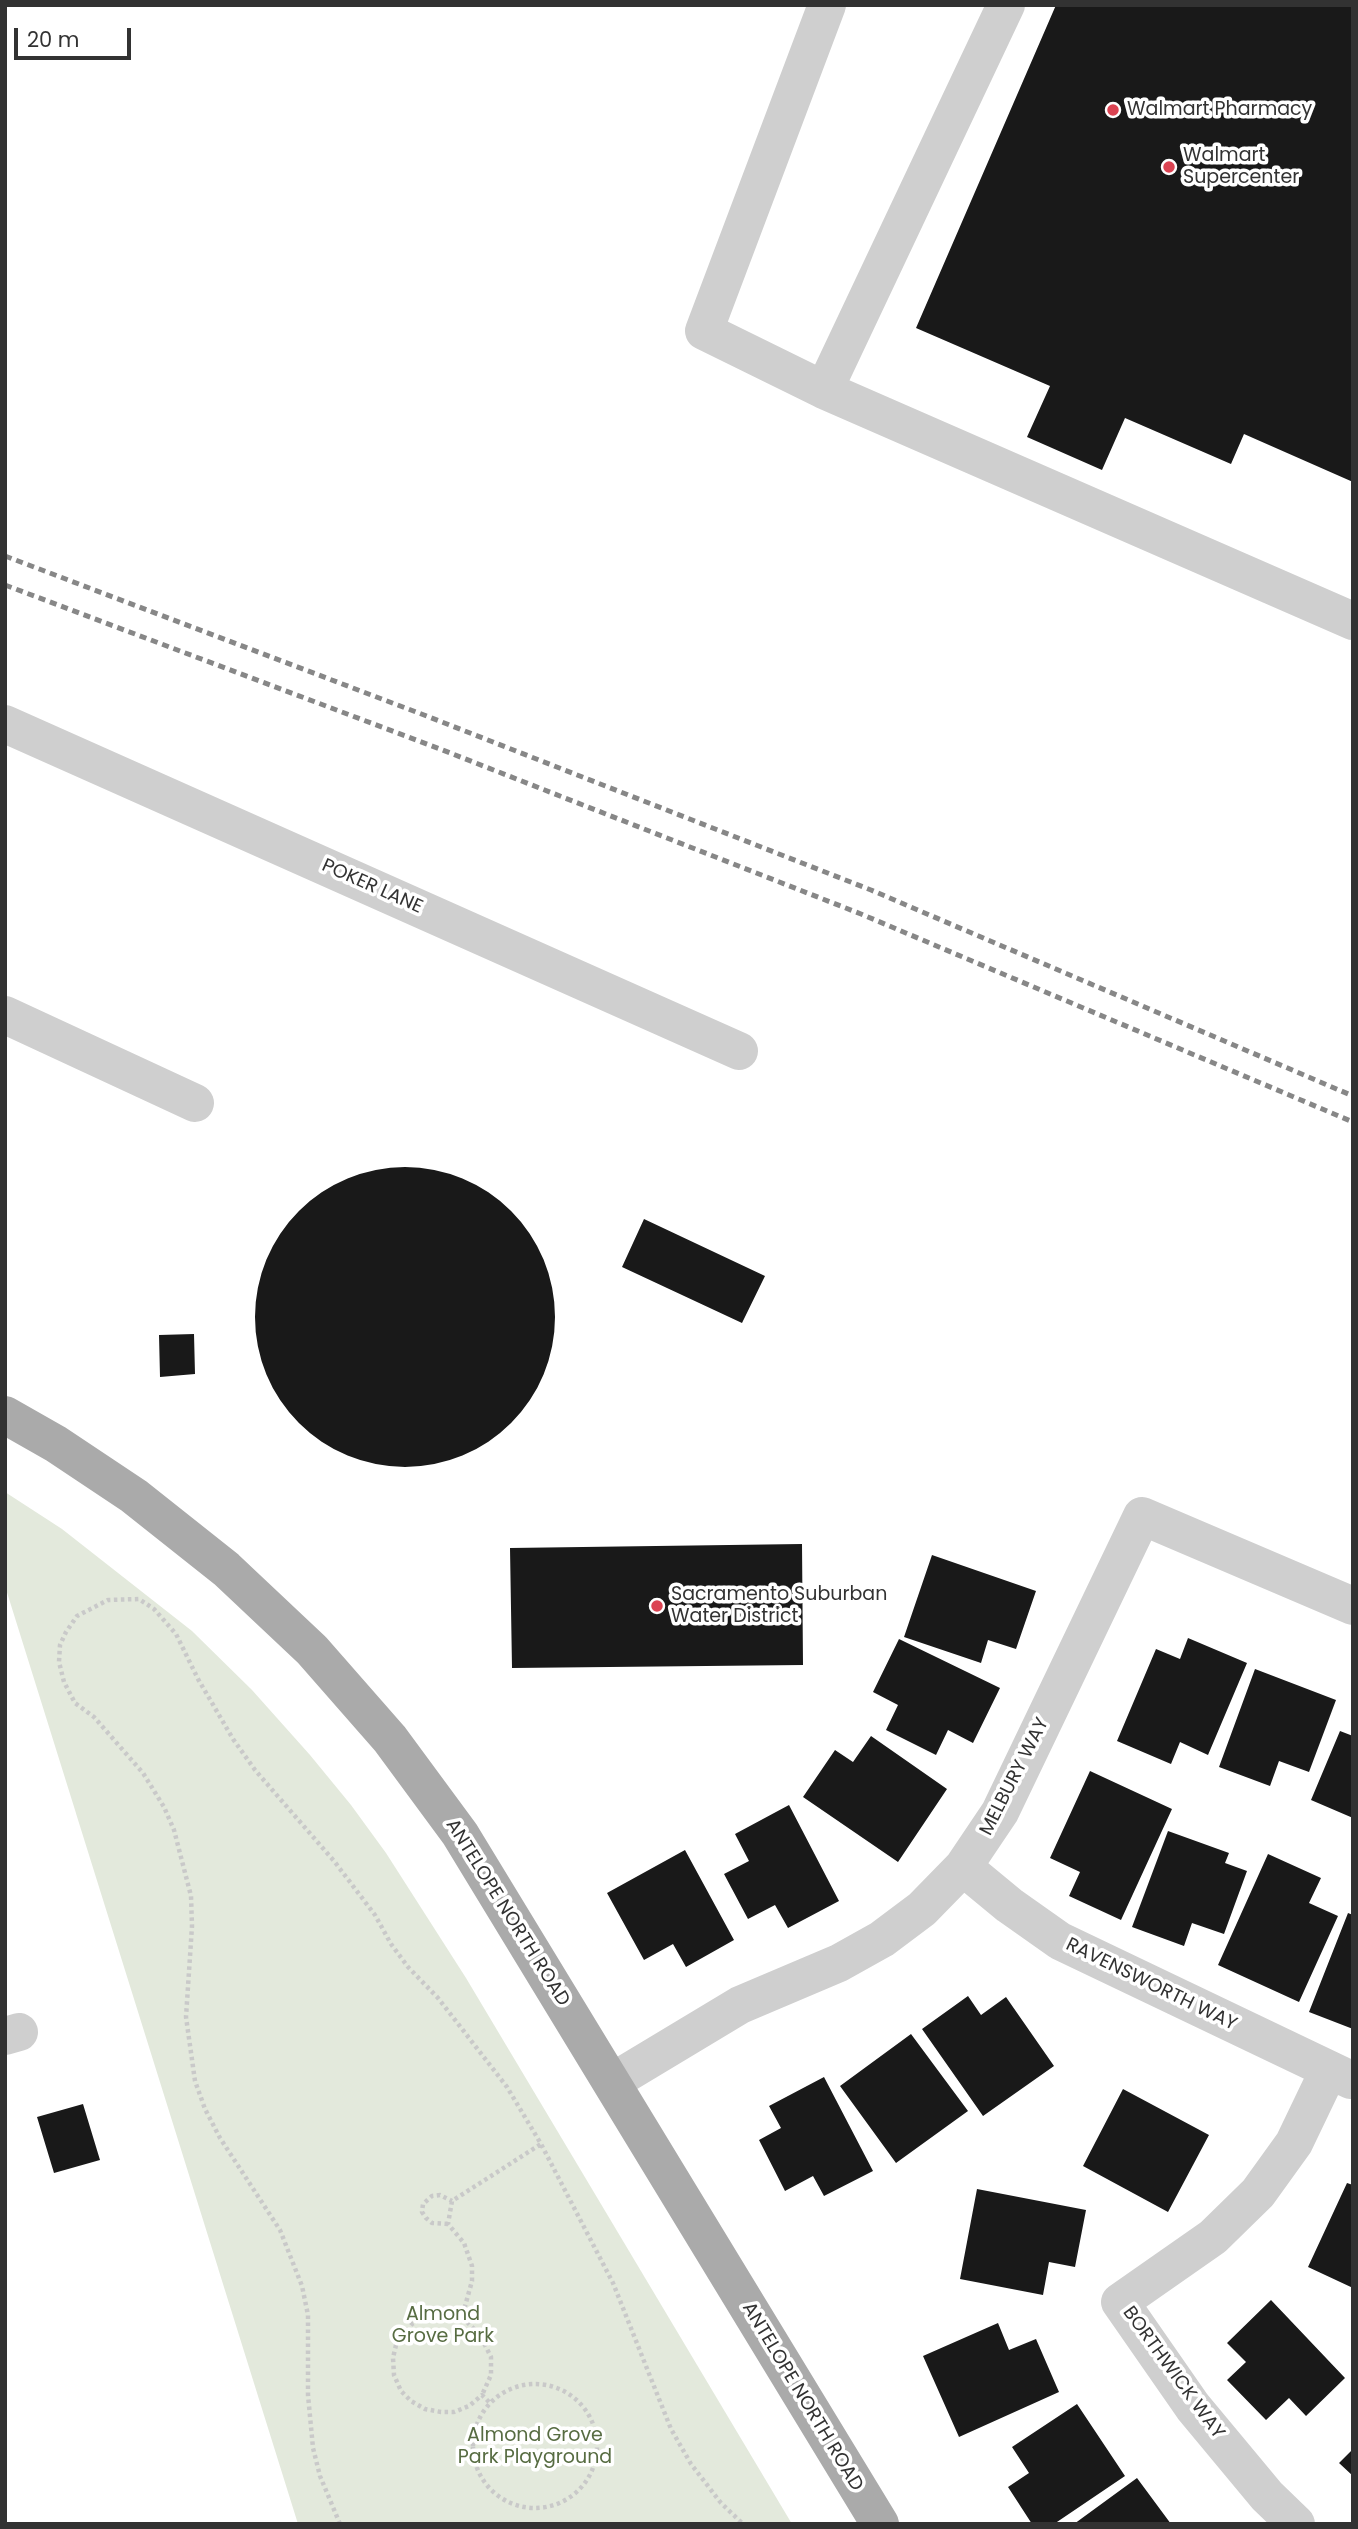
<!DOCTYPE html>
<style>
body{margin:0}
#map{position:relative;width:1358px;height:2529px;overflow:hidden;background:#fff;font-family:Poppins,sans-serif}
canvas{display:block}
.frame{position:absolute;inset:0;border:7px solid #323232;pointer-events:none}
.scale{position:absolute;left:14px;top:28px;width:117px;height:32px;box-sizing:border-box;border:4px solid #323232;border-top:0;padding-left:9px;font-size:21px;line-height:24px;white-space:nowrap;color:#323232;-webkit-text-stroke:5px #fff;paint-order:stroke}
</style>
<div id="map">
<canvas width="1358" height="2529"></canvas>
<div class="frame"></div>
<div class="scale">20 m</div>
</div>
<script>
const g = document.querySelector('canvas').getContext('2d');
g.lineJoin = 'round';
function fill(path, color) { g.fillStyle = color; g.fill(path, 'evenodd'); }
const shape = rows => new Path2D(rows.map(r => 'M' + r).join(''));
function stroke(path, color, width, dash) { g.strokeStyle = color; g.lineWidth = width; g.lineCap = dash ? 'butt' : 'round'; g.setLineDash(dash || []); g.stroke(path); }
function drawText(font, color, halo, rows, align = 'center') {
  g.font = font + ' Poppins,sans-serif'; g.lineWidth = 7; g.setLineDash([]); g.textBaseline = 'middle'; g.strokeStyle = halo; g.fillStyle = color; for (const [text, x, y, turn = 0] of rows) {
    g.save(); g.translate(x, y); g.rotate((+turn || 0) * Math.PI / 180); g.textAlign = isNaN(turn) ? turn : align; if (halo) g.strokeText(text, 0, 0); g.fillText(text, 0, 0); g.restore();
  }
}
fill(shape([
 [5,1492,62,1529,192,1631,252,1690,310,1755,351,1805,386,1853,466,1978,792,2524,298,2524,5,1586]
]), '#e3e9dc');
fill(shape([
 [1056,5,1353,5,1353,482,1244,434,1231,464,1125,418,1102,470,1027,437,1050,386,916,328],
 '255 1317a150 150 0 1 1 300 0a150 150 0 1 1-300 0Z',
 [644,1219,765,1276,742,1323,622,1267],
 [194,1334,195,1374,160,1377,159,1335],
 [802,1544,803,1665,512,1668,510,1548],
 [932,1555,1036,1591,1016,1649,988,1640,981,1663,904,1637],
 [1188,1638,1247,1663,1208,1755,1180,1742,1171,1764,1117,1741,1156,1649,1180,1659],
 [899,1639,1000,1688,973,1743,948,1730,936,1755,886,1730,898,1705,873,1692],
 [1255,1669,1336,1700,1309,1772,1279,1761,1270,1786,1219,1767],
 [1340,1731,1353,1736,1353,1818,1311,1800],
 [871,1736,947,1789,898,1862,803,1797,835,1750,853,1762],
 [1090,1771,1172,1809,1121,1920,1069,1896,1080,1872,1050,1858],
 [789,1805,839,1901,788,1928,775,1905,748,1919,724,1874,749,1861,735,1834],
 [1168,1831,1229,1853,1225,1863,1247,1871,1224,1934,1192,1923,1184,1946,1132,1927],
 [685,1850,734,1940,686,1967,673,1944,644,1960,607,1893],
 [1268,1854,1321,1878,1309,1903,1338,1916,1299,2002,1218,1965],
 [1348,1913,1353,1915,1353,2029,1309,2012],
 [968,1996,981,2015,1006,1997,1054,2066,983,2116,922,2029],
 [911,2034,968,2111,896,2163,840,2086],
 [824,2077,873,2171,824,2196,813,2176,785,2191,759,2140,781,2128,769,2106],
 [1123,2089,1209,2135,1168,2212,1083,2166],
 [83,2104,100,2160,54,2173,37,2117],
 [1347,2183,1353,2185,1353,2288,1308,2267],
 [977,2189,1086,2210,1075,2267,1049,2262,1043,2295,960,2279],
 [1271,2300,1345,2378,1306,2416,1289,2398,1266,2420,1227,2380,1246,2362,1227,2343],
 [998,2323,1009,2350,1036,2339,1059,2392,959,2437,923,2356],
 [1077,2404,1125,2476,1054,2524,1032,2524,1008,2487,1029,2473,1012,2447],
 [1353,2449,1353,2476,1339,2463],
 [1137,2478,1171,2524,1074,2524]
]), '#191919');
stroke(shape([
 [448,2224,432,2223,426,2218,422,2212,423,2204,432,2196,440,2195,452,2201],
 [462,2317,480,2335,491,2357,491,2375,482,2395],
 '473 2446a62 62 0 1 1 124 0a62 62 0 1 1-124 0Z',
 [489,2402,482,2395,469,2406,454,2412,441,2412,425,2409,411,2401,401,2391,394,2375,393,2358,396,2345,412,2324,422,2319,436,2315,462,2317,472,2281,472,2266,464,2243,448,2224,452,2201,541,2144],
 [340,2524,320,2476,313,2448,308,2395,308,2315,302,2286,280,2230,220,2138,205,2109,195,2081,186,2017,192,1926,191,1896,174,1830,164,1807,143,1773,94,1717,75,1703,64,1682,59,1662,60,1645,66,1632,77,1616,108,1600,139,1599,154,1609,176,1634,198,1679,233,1739,255,1770,334,1861,375,1915,391,1944,408,1967,438,1998,507,2087,541,2144,613,2283,671,2429,691,2464,721,2503,743,2524]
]), '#c9c9c9', 4.5, [3.5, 3.5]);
stroke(shape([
 [827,5,704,331,824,390,1006,5],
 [824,390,1353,621],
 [5,724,739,1051],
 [5,1015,195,1103],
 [963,1867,1009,1905,1060,1941,1351,2080],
 [5,2036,19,2032],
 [612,2082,740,2005,839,1963,882,1939,922,1909,963,1867,1000,1812,1142,1516,1353,1606],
 [1296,2524,1267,2496,1193,2407,1120,2302,1213,2237,1258,2193,1294,2143,1329,2070]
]), '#cfcfcf', 38);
stroke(shape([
 [5,1415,56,1444,134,1496,226,1569,312,1650,390,1739,460,1834,880,2524]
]), '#aaa', 38);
stroke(shape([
 [5,556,424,715,871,890,1353,1096],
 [5,585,440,749,861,914,1353,1122]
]), '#878787', 5, [7, 5]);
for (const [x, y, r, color] of [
 [1113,110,7,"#db4352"],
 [1169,167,7,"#db4352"],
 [657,1606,7,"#db4352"]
]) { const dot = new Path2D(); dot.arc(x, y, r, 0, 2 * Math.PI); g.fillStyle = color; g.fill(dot); stroke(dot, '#fff', 2.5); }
drawText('19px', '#323232', '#fff', [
 ["Walmart Pharmacy",1127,110],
 ["Walmart",1183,156],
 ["Supercenter",1183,178],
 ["Sacramento Suburban",671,1595],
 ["Water District",671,1617]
], 'left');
drawText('19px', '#323232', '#fff', [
 ["POKER LANE",372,887,24],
 ["MELBURY WAY",1015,1777,-63],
 ["ANTELOPE NORTH ROAD",507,1913,58],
 ["RAVENSWORTH WAY",1151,1985,26],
 ["BORTHWICK WAY",1173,2373,54],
 ["ANTELOPE NORTH ROAD",802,2397,59]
]);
drawText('19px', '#576c42', '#fff', [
 ["Almond",443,2315],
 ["Grove Park",443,2337],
 ["Almond Grove",535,2436],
 ["Park Playground",535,2458]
]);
</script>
